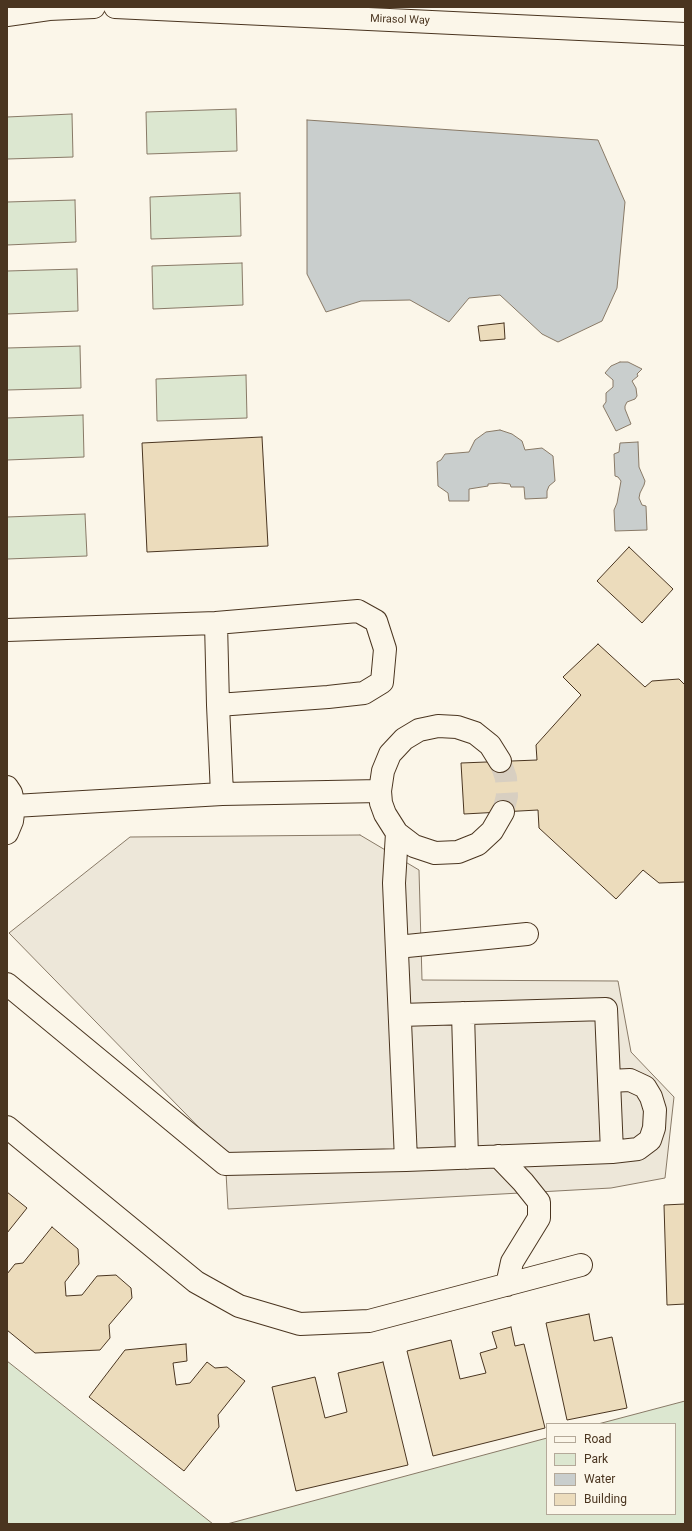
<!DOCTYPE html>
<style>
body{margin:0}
#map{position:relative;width:692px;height:1531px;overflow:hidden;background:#fbf6e9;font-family:Roboto,sans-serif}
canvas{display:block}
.frame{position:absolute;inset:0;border:8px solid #4a3520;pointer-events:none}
.legend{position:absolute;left:546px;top:1423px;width:130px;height:92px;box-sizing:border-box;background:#fbf6e9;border:1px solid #b4a999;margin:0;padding:5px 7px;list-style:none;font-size:12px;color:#4a3520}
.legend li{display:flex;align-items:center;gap:8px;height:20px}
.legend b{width:20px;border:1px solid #b4a999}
</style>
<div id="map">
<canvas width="692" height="1531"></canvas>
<div class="frame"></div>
<ul class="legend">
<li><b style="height:5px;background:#fbf6e9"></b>Road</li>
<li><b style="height:11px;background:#dce7d0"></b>Park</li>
<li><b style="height:11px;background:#c9cecd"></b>Water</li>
<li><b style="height:11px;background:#ecdcbc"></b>Building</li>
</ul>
</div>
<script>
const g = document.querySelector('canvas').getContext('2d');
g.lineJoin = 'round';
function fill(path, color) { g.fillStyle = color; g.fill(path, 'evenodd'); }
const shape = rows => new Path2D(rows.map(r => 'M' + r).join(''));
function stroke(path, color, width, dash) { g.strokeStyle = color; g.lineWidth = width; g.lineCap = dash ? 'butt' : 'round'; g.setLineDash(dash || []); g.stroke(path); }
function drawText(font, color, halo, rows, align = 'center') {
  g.font = font + ' Roboto,sans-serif'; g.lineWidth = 3; g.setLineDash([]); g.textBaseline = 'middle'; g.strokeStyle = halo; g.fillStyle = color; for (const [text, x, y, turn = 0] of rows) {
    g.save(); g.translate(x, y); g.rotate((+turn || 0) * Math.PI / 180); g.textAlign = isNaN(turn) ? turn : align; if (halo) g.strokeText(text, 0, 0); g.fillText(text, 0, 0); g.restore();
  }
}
const green = shape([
 [236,109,237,151,147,154,146,112,236,109],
 [72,114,73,157,7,159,7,117,72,114],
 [240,193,241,236,151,239,150,197,240,193],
 [75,200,76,242,7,245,7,202,75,200],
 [242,263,243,305,153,309,152,266,242,263],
 [77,269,78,311,7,314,7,271,77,269],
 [80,346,81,388,7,390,7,348,80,346],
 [246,375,247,418,157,421,156,379,246,375],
 [83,415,84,457,7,460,7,418,83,415],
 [85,514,87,556,7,559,7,517,85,514],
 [7,1361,213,1524,7,1524,7,1361],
 [685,1401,685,1524,227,1524,547,1438,547,1514,675,1514,675,1424,598,1424,685,1401]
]);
fill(green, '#dce7d0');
stroke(green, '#887966', 1);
const parking = shape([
 [360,835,419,870,422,980,618,981,631,1052,674,1097,665,1178,611,1188,228,1209,225,1154,9,933,130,837,360,835]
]);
fill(parking, '#ede7d9');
stroke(parking, '#887966', 1);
const water = shape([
 [307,120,598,140,625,202,617,288,602,321,558,342,542,334,500,295,469,298,449,322,410,300,361,301,326,312,307,274,307,120],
 [620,362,628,362,642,369,637,374,638,376,632,381,636,388,637,396,635,399,627,402,625,406,625,409,631,424,616,431,603,406,606,402,606,393,613,387,613,380,605,373,611,366,620,362],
 [500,430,512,434,522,441,525,450,542,448,553,456,555,481,549,486,547,491,547,498,525,499,524,487,511,487,510,484,500,483,488,484,488,486,469,489,469,501,449,501,448,493,438,486,437,462,441,460,445,454,469,452,475,440,486,432,500,430],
 [638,442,639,467,645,481,644,485,640,493,639,498,642,505,646,506,647,530,615,531,614,510,617,503,621,481,618,477,615,476,614,454,619,452,620,443,638,442]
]);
fill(water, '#c9cecd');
stroke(water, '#887966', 1);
const building = shape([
 [504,323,505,339,480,341,478,326,504,323],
 [262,437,268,546,147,552,142,443,262,437],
 [629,547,673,589,642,623,597,581,629,547],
 [598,644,645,687,652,681,679,679,685,685,685,882,659,883,643,870,616,899,539,828,538,810,464,814,461,763,537,760,536,745,581,695,563,677,598,644],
 [7,1192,27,1208,7,1233,7,1192],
 [685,1204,685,1304,667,1305,664,1205,685,1204],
 [52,1227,78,1249,79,1264,65,1282,66,1296,82,1295,97,1276,116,1275,131,1288,132,1298,109,1325,110,1338,100,1350,35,1353,7,1330,7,1274,15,1264,23,1263,52,1227],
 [589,1314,594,1341,612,1337,627,1408,567,1420,546,1323,589,1314],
 [511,1327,515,1346,524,1344,545,1428,433,1456,407,1351,451,1340,460,1379,486,1373,480,1353,497,1348,492,1332,511,1327],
 [186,1344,187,1361,173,1363,176,1385,190,1383,207,1362,215,1368,227,1367,245,1381,218,1415,219,1427,184,1471,89,1397,125,1350,186,1344],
 [383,1362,408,1465,296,1491,272,1387,315,1377,325,1418,347,1412,338,1373,383,1362]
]);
fill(building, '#ecdcbc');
stroke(building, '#4a3520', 1);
stroke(shape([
 [500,761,506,778,507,796,503,812]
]), '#d8cfc1', 22, [22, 11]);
const minor = shape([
 [115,7,685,34],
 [7,15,49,9,94,7],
 [7,630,216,623],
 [218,705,328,697,364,693,382,682,385,649,376,621,358,611,216,623,218,705,222,794,380,791],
 [500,761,490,745,475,733,457,727,438,726,419,730,404,739,390,754,383,771,380,791,381,803,385,814,397,833,414,846,435,853,458,852,478,844,492,831,503,812],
 [7,787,11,793,14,806,12,821,7,833],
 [14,806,222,794],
 [397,833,394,883,406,1160],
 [397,947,527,934],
 [7,984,225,1164,406,1160,612,1152,606,1009,400,1015],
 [463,1013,467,1158],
 [609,1081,630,1080,645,1087,651,1097,655,1110,654,1128,650,1140,638,1149,612,1152],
 [7,1127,196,1282,239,1306,300,1324,369,1321,581,1265],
 [498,1156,523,1182,539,1202,539,1218,512,1262,507,1285]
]);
stroke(minor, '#4a3520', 24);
stroke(minor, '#fbf6e9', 22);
drawText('11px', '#4a3520', '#fbf6e9', [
 ["Mirasol Way",400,20,2]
]);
</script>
